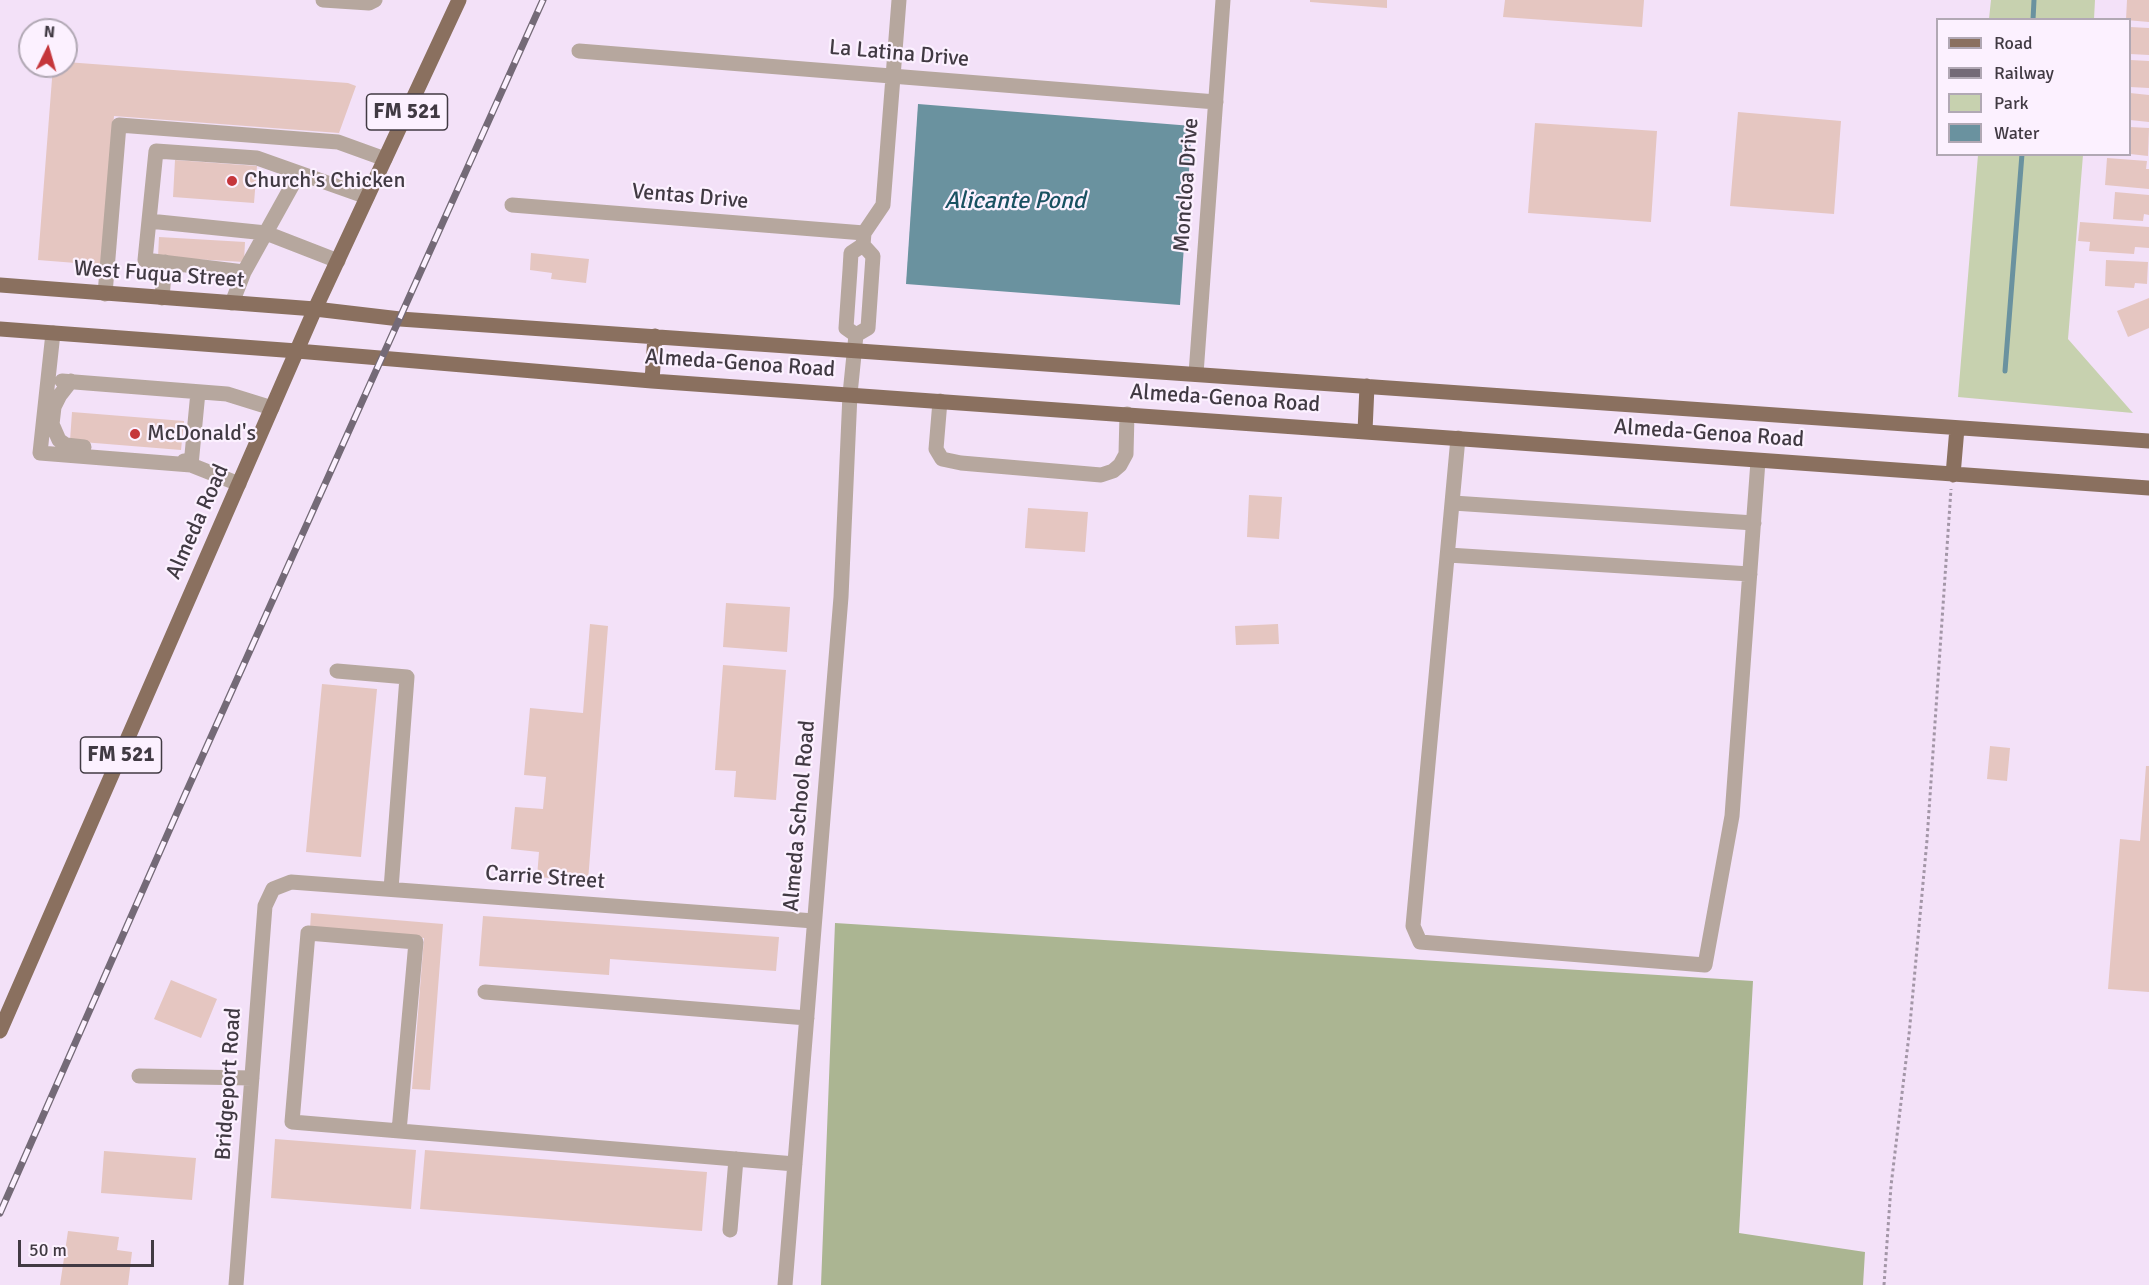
<!DOCTYPE html>
<style>
body{margin:0}
#map{position:relative;width:2149px;height:1285px;overflow:hidden;background:#f3e1f8;font-family:Signika,sans-serif}
canvas{display:block}
.legend{position:absolute;left:1936px;top:18px;width:195px;height:138px;box-sizing:border-box;background:#fcf1ff;border:2px solid #b1a8b4;margin:0;padding:8px 10px;list-style:none;font-size:18px;color:#413a43}
.legend li{display:flex;align-items:center;gap:12px;height:30px}
.legend b{width:30px;border:2px solid #b1a8b4}
.north{position:absolute;left:18px;top:18px;width:60px;height:60px;box-sizing:border-box;background:#fcf1ff;border:2px solid #b1a8b4;border-radius:50%;rotate:5deg;font-size:16px;font-weight:700;line-height:24px;text-align:center;color:#413a43}
.north::after{content:'';display:block;margin:auto;width:21px;height:27px;background:#c5363b;clip-path:polygon(50% 0,100% 100%,50% 72%,0 100%)}
.scale{position:absolute;left:18px;top:1240px;width:136px;height:27px;box-sizing:border-box;border:3px solid #413a43;border-top:0;padding-left:8px;font-size:18px;line-height:21px;white-space:nowrap;color:#413a43;-webkit-text-stroke:4px #fcf1ff;paint-order:stroke}
</style>
<div id="map">
<canvas width="2149" height="1285"></canvas>
<ul class="legend">
<li><b style="height:8px;background:#8a705f"></b>Road</li>
<li><b style="height:8px;background:#746a77"></b>Railway</li>
<li><b style="height:16px;background:#c7d1af"></b>Park</li>
<li><b style="height:16px;background:#6a929f"></b>Water</li>
</ul>
<div class="north">N</div>
<div class="scale">50 m</div>
</div>
<script>
const g = document.querySelector('canvas').getContext('2d');
g.lineJoin = 'round';
function fill(path, color) { g.fillStyle = color; g.fill(path, 'evenodd'); }
const shape = rows => new Path2D(rows.map(r => 'M' + r).join(''));
function stroke(path, color, width, dash) { g.strokeStyle = color; g.lineWidth = width; g.lineCap = dash ? 'butt' : 'round'; g.setLineDash(dash || []); g.stroke(path); }
function drawText(font, color, halo, rows, align = 'center') {
  g.font = font + ' Signika,sans-serif'; g.lineWidth = 4.5; g.setLineDash([]); g.textBaseline = 'middle'; g.strokeStyle = halo; g.fillStyle = color; for (const [text, x, y, turn = 0] of rows) {
    g.save(); g.translate(x, y); g.rotate((+turn || 0) * Math.PI / 180); g.textAlign = isNaN(turn) ? turn : align; if (halo) g.strokeText(text, 0, 0); g.fillText(text, 0, 0); g.restore();
  }
}
fill(shape([
 [1991,0,2095,0,2094,19,1989,19],
 [1978,155,2083,155,2068,339,2133,413,1958,397]
]), '#c7d1af');
fill(shape([
 [835,923,1753,981,1739,1233,1865,1252,1863,1285,821,1285]
]), '#abb592');
fill(shape([
 [918,104,1192,126,1180,305,906,284]
]), '#6a929f');
stroke(shape([
 [2033,20,2034,0],
 [2005,371,2022,154]
]), '#6a929f', 5);
fill(shape([
 [1310,0,1387,0,1387,8,1310,2],
 [1505,0,1644,0,1642,27,1503,17],
 [2127,0,2149,0,2149,22,2126,20],
 [2130,27,2149,28,2149,55,2130,54],
 [2130,60,2149,61,2149,88,2130,87],
 [66,62,348,83,356,86,339,133,114,116,101,265,38,260,53,66,66,66],
 [2130,93,2149,95,2149,122,2130,120],
 [1738,112,1841,121,1834,214,1730,206],
 [1535,123,1657,131,1651,222,1528,213],
 [2130,127,2149,128,2148,156,2130,154],
 [2107,158,2147,161,2146,169,2149,169,2149,189,2105,185],
 [175,160,257,166,254,203,173,197],
 [2115,192,2149,195,2149,215,2144,214,2143,221,2113,219],
 [2080,222,2149,227,2149,248,2135,247,2134,254,2089,251,2090,242,2078,241],
 [159,237,245,242,244,262,158,257],
 [531,253,589,259,586,283,551,279,552,273,530,270],
 [2106,260,2148,262,2147,284,2135,283,2134,288,2105,286],
 [2149,298,2149,328,2128,337,2117,311],
 [72,412,184,421,181,450,70,441],
 [1249,495,1282,497,1279,539,1247,537],
 [1028,508,1088,512,1085,552,1025,548],
 [726,603,790,607,787,652,723,647],
 [590,624,608,626,588,881,537,877,539,852,511,849,515,807,543,809,546,777,524,775,530,708,583,713],
 [1278,624,1279,644,1236,645,1235,626],
 [723,665,786,670,776,800,734,797,736,771,715,770],
 [322,684,377,689,361,857,306,852],
 [1990,746,2010,748,2007,781,1987,779],
 [2146,766,2149,766,2149,992,2108,989,2120,839,2140,841],
 [311,913,443,924,430,1090,412,1089,424,938,310,929],
 [483,916,779,937,776,971,610,959,609,975,479,966],
 [171,980,217,999,201,1038,154,1019],
 [275,1139,416,1150,411,1209,271,1198],
 [425,1150,707,1172,702,1231,420,1209],
 [104,1151,196,1158,192,1200,101,1193],
 [68,1231,119,1237,117,1250,132,1252,128,1285,60,1285]
]), '#e5c6c1');
stroke(shape([
 [1884,1285,1891,1186,1909,1035,1927,840,1951,489]
]), '#a396a7', 3, [3, 3]);
stroke(shape([
 [323,0,369,3,375,0],
 [579,51,1216,102],
 [512,205,864,233],
 [149,221,266,233,338,261],
 [244,272,145,260,156,151,257,158,367,197],
 [105,294,119,125,338,142,385,159],
 [162,298,165,262],
 [232,303,244,272,299,173],
 [53,333,40,453,191,465,239,484],
 [856,335,868,328,873,256,863,245,864,233,883,205,899,0],
 [856,335,846,328,850,270,851,253,863,245],
 [1196,374,1223,0],
 [62,381,227,394,272,408],
 [71,381,60,395,54,407,52,424,59,440,66,445,84,447],
 [940,401,936,449,942,459,961,463,1101,475,1113,471,1120,465,1126,454,1127,414],
 [1458,438,1413,926,1420,942,1705,965,1732,816,1758,461],
 [184,461,191,465,198,392],
 [1453,503,1754,523],
 [1448,555,1750,574],
 [337,671,407,677,391,889],
 [485,992,807,1018],
 [139,1076,252,1078],
 [399,1131,416,942,308,933,292,1122,795,1164],
 [730,1230,736,1159],
 [236,1285,265,906,273,889,291,882,814,921],
 [785,1285,841,597,850,394,856,335]
]), '#b6a79e', 15);
stroke(shape([
 [0,285,315,309,400,319,2149,441],
 [0,329,297,351,652,381,2149,488],
 [652,381,655,336],
 [1365,431,1367,386],
 [1953,475,1957,428],
 [0,1031,315,309,459,0]
]), '#8a705f', 15);
const rail = shape([
 [0,1213,184,797,543,0]
]);
stroke(rail, '#746a77', 7);
stroke(rail, '#fcf1ff', 4.5, [14]);
for (const [x, y, r, color] of [
 [232,181,6,"#c5363b"],
 [135,434,6,"#c5363b"]
]) { const dot = new Path2D(); dot.arc(x, y, r, 0, 2 * Math.PI); g.fillStyle = color; g.fill(dot); stroke(dot, '#fcf1ff', 2); }
for (const [x, y, w] of [
 [407,112,81],
 [121,755,81]
]) { const box = new Path2D(); box.roundRect(x - w / 2, y - 18, w, 36, 4.5); g.fillStyle = '#fcf1ff'; g.fill(box); stroke(box, '#413a43', 1.5); }
drawText('bold 21px', '#413a43', null, [
 ["FM 521",407,112],
 ["FM 521",121,755]
]);
drawText('22px', '#413a43', '#fcf1ff', [
 ["La Latina Drive",899,54,5],
 ["Moncloa Drive",1187,185,-86],
 ["Ventas Drive",690,197,5],
 ["West Fuqua Street",159,275,4],
 ["Almeda-Genoa Road",740,364,4],
 ["Almeda-Genoa Road",1225,399,4],
 ["Almeda-Genoa Road",1709,434,4],
 ["Almeda Road",198,522,-66],
 ["Almeda School Road",800,816,-85],
 ["Carrie Street",545,878,4],
 ["Bridgeport Road",229,1084,-86]
]);
drawText('22px', '#413a43', '#fcf1ff', [
 ["Church's Chicken",244,181],
 ["McDonald's",147,434]
], 'left');
drawText('italic 24px', '#195161', '#fcf1ff', [
 ["Alicante Pond",1015,202]
]);
</script>
